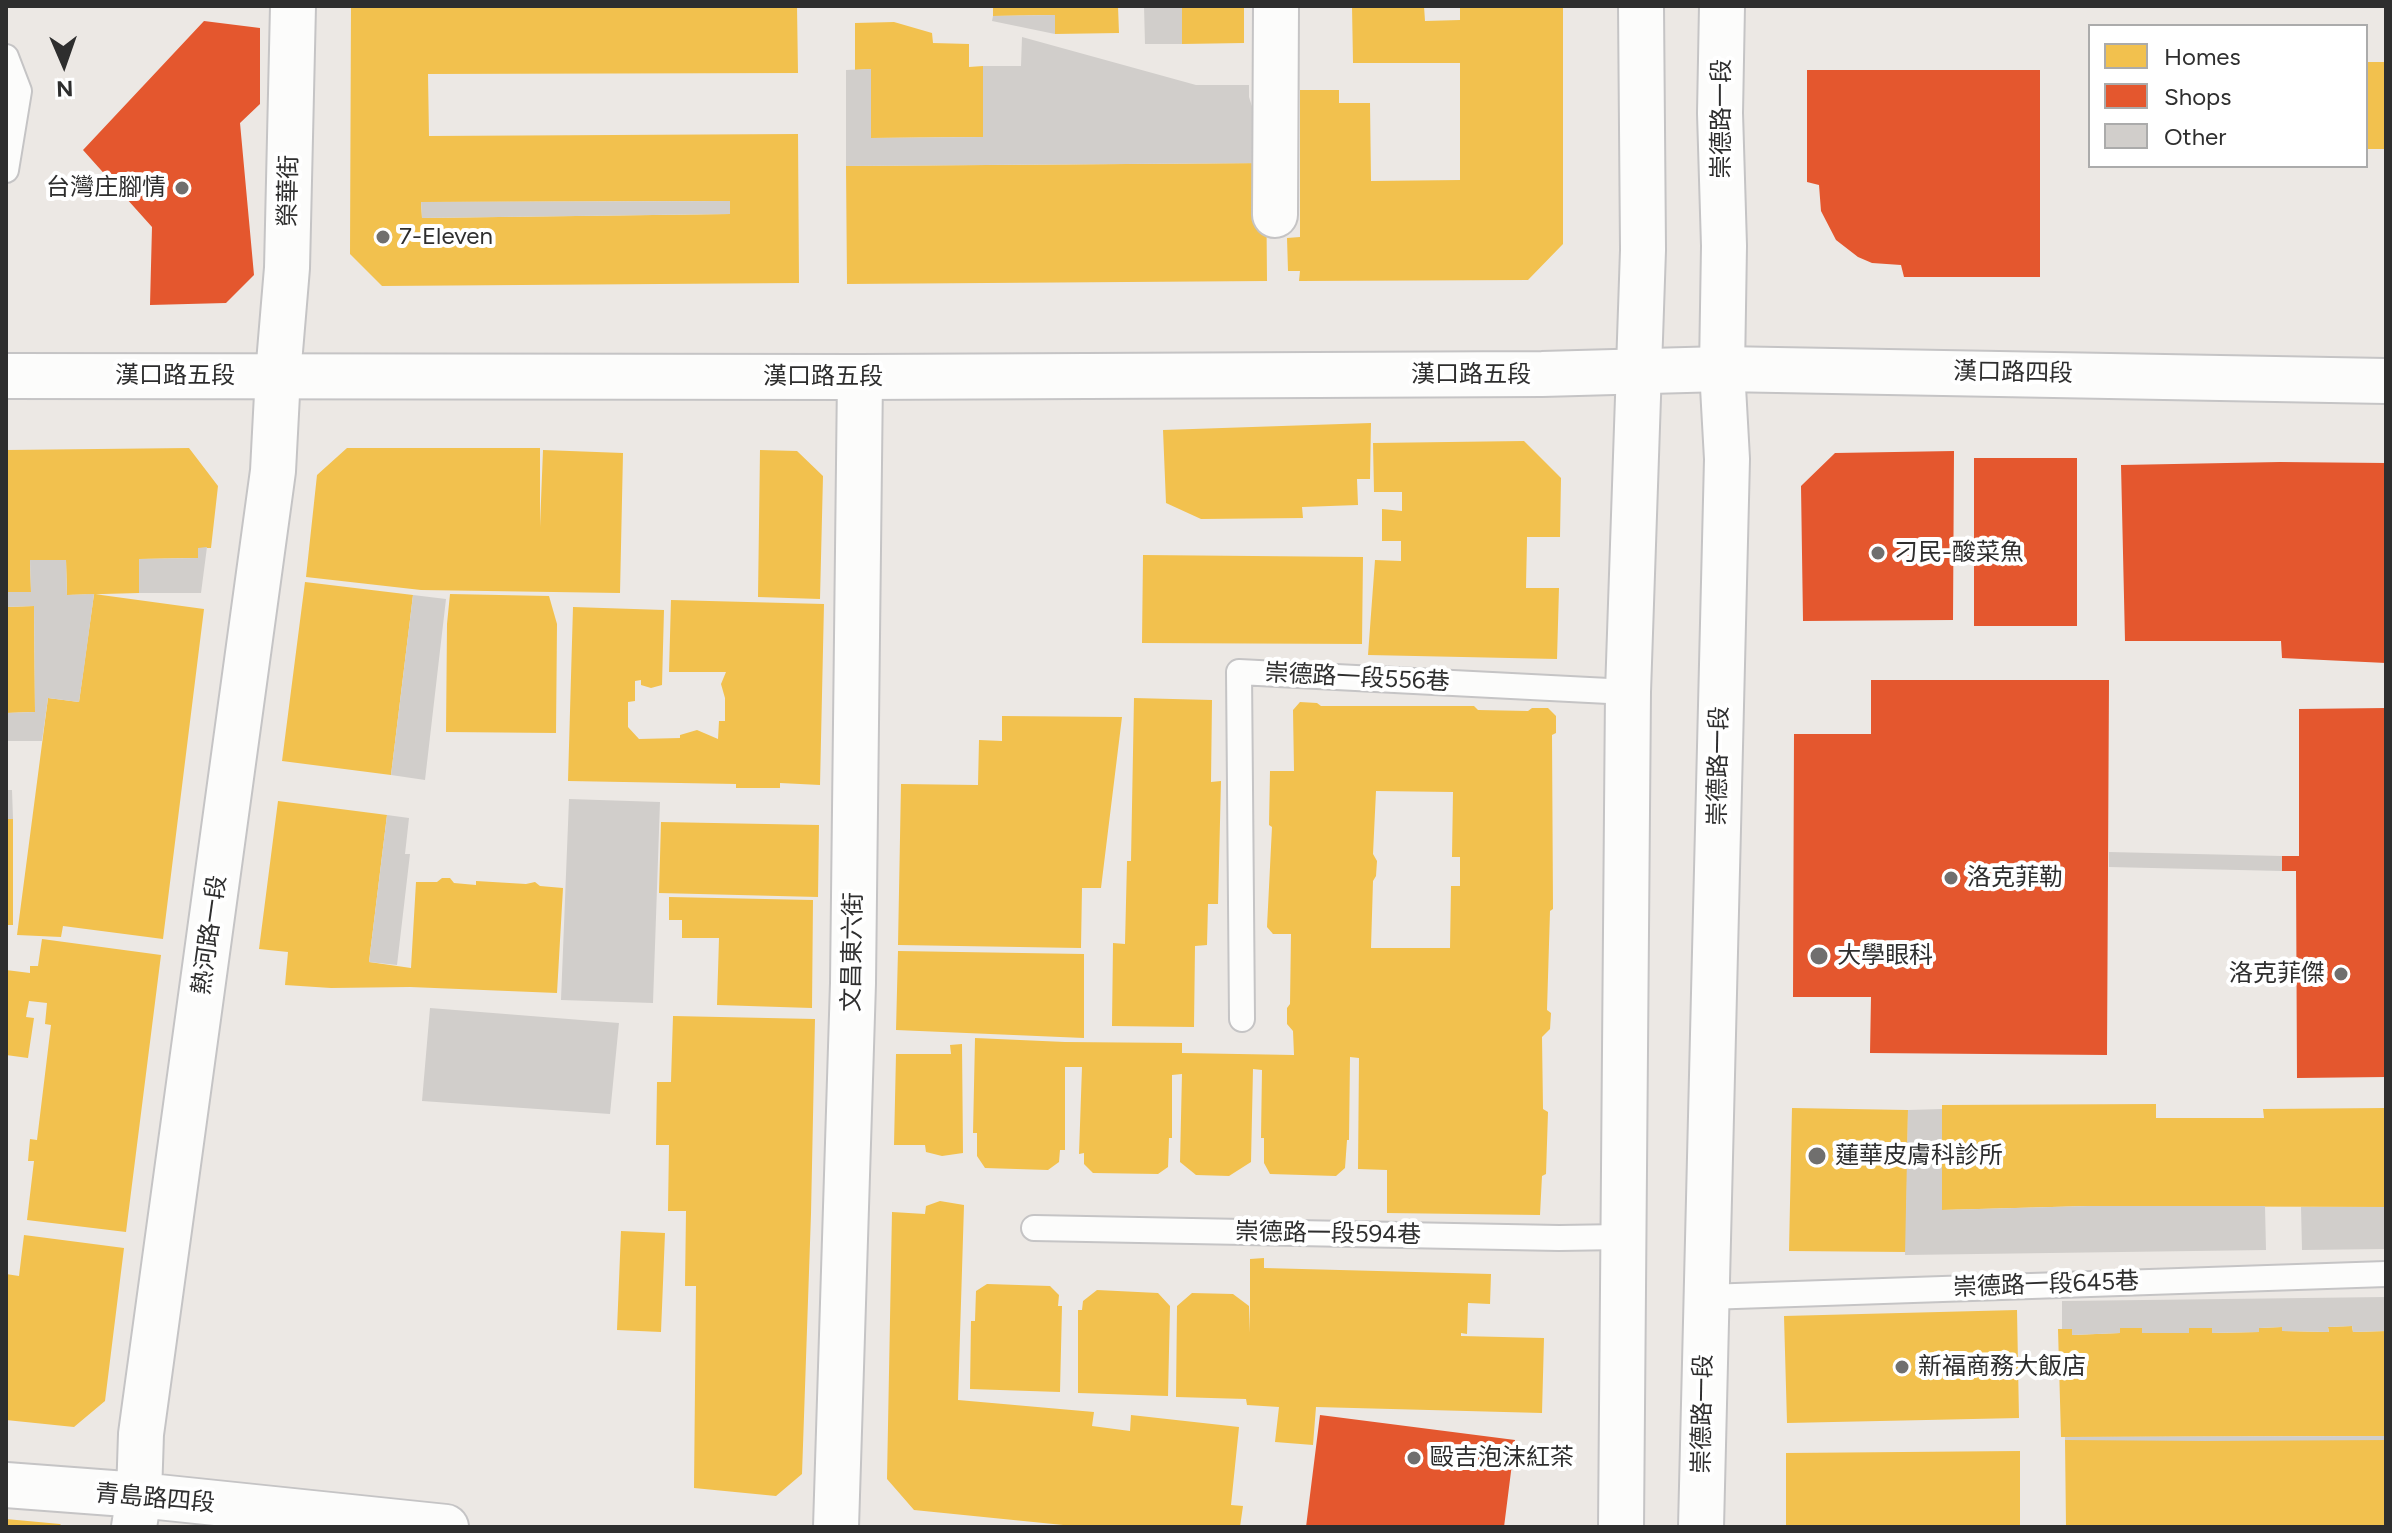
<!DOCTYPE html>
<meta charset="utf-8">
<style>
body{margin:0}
#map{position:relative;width:2392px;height:1533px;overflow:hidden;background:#ece8e4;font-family:Figtree,sans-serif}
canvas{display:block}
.frame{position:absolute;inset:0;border:8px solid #2e2e2e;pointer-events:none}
.legend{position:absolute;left:2088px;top:24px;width:280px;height:144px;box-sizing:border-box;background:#fff;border:2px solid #ababab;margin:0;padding:10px 14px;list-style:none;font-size:24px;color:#2e2e2e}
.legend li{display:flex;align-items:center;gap:16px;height:40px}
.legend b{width:40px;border:2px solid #ababab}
.north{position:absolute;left:24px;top:24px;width:80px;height:80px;-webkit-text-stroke:6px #fff;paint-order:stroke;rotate:178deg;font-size:22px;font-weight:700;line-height:32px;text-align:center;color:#2e2e2e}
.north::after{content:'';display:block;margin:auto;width:28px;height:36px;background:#2e2e2e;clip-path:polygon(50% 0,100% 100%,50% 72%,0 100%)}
</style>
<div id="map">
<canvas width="2392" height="1533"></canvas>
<div class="frame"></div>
<ul class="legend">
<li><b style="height:22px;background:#f2c14e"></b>Homes</li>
<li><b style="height:22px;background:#e4572e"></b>Shops</li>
<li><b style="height:22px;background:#d1cecb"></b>Other</li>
</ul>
<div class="north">N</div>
</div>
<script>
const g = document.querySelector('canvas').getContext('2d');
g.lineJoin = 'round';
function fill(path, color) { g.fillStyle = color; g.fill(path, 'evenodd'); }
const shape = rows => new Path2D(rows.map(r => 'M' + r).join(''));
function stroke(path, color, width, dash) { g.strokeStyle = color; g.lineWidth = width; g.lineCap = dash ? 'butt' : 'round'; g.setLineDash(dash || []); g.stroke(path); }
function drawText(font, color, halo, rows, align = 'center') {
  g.font = font + ' Figtree,"Noto Sans TC",sans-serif'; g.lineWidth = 8; g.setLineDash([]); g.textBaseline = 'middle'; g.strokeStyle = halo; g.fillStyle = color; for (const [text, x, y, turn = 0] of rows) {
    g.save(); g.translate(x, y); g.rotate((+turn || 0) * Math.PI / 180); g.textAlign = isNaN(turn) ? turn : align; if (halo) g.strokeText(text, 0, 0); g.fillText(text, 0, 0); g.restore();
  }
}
fill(shape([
 [351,6,797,6,798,73,428,74,429,136,798,134,799,283,382,286,350,254],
 [730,201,730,214,422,218,421,202],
 [993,6,1118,6,1119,33,1055,34,1055,15,993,16],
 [1182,6,1244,6,1244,43,1182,44],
 [1352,6,1424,6,1425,21,1460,20,1460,6,1563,6,1563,244,1528,280,1299,281,1300,271,1288,271,1287,238,1300,237,1300,90,1339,90,1339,103,1370,103,1371,181,1460,180,1460,63,1353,63],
 [894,22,932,33,933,43,969,44,969,67,983,66,983,137,871,138,871,69,855,70,855,23],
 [2366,62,2384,62,2386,149,2366,149],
 [1266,163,1267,281,847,284,846,166],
 [1371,423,1370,479,1357,479,1358,505,1302,507,1303,518,1201,519,1166,503,1163,430],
 [1524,441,1561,478,1560,537,1527,537,1526,588,1559,588,1557,659,1368,655,1375,560,1401,561,1401,541,1382,541,1382,509,1402,511,1402,492,1374,492,1373,443],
 [189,448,218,486,211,548,198,548,198,558,139,559,139,593,67,595,66,560,30,560,31,592,6,592,6,450],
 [347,448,540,448,540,527,543,450,623,453,620,593,421,590,306,577,317,475],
 [760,450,797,451,823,476,820,599,758,597],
 [1143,555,1363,557,1362,644,1142,643],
 [305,582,413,595,391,775,282,761],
 [94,594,204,609,163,939,63,926,61,937,17,935,48,698,79,702],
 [450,594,549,596,557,624,556,733,446,732,447,624],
 [671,600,824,604,820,785,780,783,780,788,736,788,736,784,568,781,573,607,664,610,662,685,651,688,641,685,641,680,635,681,635,701,628,702,628,727,639,739,680,738,680,735,697,730,718,739,719,721,725,721,725,698,721,684,726,672,669,672],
 [34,606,35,712,6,713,6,607],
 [1134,698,1212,700,1211,782,1221,781,1218,904,1208,904,1207,945,1195,946,1194,1027,1112,1026,1113,943,1125,944,1127,861,1131,861],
 [1300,702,1317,703,1321,706,1474,706,1478,710,1528,711,1532,708,1548,708,1556,716,1556,733,1552,735,1553,909,1550,911,1547,1010,1551,1013,1550,1029,1542,1037,1543,1109,1548,1112,1546,1174,1542,1176,1540,1215,1387,1213,1387,1170,1358,1169,1359,1058,1350,1057,1349,1140,1347,1140,1345,1168,1336,1176,1270,1174,1264,1163,1264,1138,1261,1138,1262,1070,1253,1069,1251,1162,1229,1176,1196,1175,1180,1162,1182,1074,1172,1075,1172,1138,1169,1138,1168,1167,1158,1174,1093,1173,1084,1164,1084,1153,1079,1154,1082,1067,1065,1067,1065,1150,1060,1150,1059,1162,1048,1170,985,1168,977,1156,977,1133,973,1133,975,1038,1065,1042,1182,1043,1182,1053,1294,1055,1293,1031,1287,1024,1287,1008,1290,1004,1291,934,1273,934,1267,927,1272,827,1269,825,1270,771,1294,771,1293,710],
 [1376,791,1453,792,1452,857,1460,857,1460,886,1451,886,1450,948,1371,948,1373,881,1376,876,1377,861,1373,854],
 [1002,716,1122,717,1101,888,1082,888,1081,948,898,945,901,784,978,785,979,740,1002,741],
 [278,801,387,815,369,962,411,968,416,882,437,882,442,878,450,878,454,883,476,885,476,881,526,884,535,882,540,886,563,888,557,993,410,987,331,988,285,985,288,952,259,949],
 [6,819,13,819,13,925,6,925],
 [661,822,819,825,818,897,659,893],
 [669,897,813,900,812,1008,717,1005,719,938,682,938,682,920,669,920],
 [42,939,161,955,126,1232,27,1220,34,1161,28,1161,30,1139,37,1140,51,1025,45,1024,47,1003,29,1001,26,1017,34,1018,28,1058,6,1055,6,970,30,973,30,966,38,966],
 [898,951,1084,954,1084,1038,896,1030],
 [673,1016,815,1019,811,1214,802,1474,776,1496,694,1488,696,1286,685,1286,686,1211,668,1211,669,1145,656,1145,657,1082,671,1082],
 [962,1044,963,1153,942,1156,926,1152,925,1145,894,1145,896,1054,951,1054,950,1045],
 [2156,1104,2156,1118,2264,1118,2263,1109,2386,1108,2386,1207,2088,1206,1942,1210,1942,1105],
 [1792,1108,1908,1110,1906,1252,1789,1251],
 [940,1201,964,1205,958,1400,1094,1412,1092,1426,1130,1431,1131,1415,1239,1427,1231,1505,1243,1506,1240,1527,1083,1527,914,1510,887,1479,892,1212,925,1214,926,1206],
 [621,1231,665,1233,661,1332,617,1330],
 [24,1235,124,1248,105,1401,74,1427,6,1420,6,1274,19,1276],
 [1264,1258,1264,1268,1491,1274,1490,1304,1468,1303,1467,1334,1461,1333,1461,1336,1544,1338,1542,1413,1316,1407,1313,1445,1275,1442,1279,1407,1247,1405,1246,1399,1176,1397,1177,1306,1192,1293,1233,1294,1249,1306,1250,1333,1250,1259],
 [987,1284,1050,1286,1059,1295,1058,1306,1062,1306,1060,1392,970,1389,971,1321,975,1321,976,1291],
 [1097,1290,1158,1293,1170,1306,1168,1396,1078,1393,1078,1310,1082,1310,1083,1301],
 [2017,1310,2019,1418,1787,1423,1784,1316],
 [2352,1326,2353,1332,2386,1331,2386,1436,2061,1437,2058,1329,2072,1329,2072,1335,2120,1333,2120,1328,2142,1328,2142,1333,2189,1333,2189,1328,2212,1328,2212,1333,2259,1332,2259,1328,2282,1327,2282,1331,2329,1332,2328,1327],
 [2065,1440,2386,1440,2386,1527,2066,1527],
 [2020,1451,2020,1527,1786,1527,1786,1453],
 [6,1519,60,1524,63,1527,6,1527]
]), '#f2c14e');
fill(shape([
 [204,21,260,28,260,104,240,123,254,275,226,303,150,305,152,227,83,150],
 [1807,70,2040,70,2040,277,1904,277,1901,265,1872,263,1858,257,1836,240,1821,211,1819,185,1807,182],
 [1954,451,1953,620,1803,621,1801,486,1835,453],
 [1974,458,2077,458,2077,626,1974,626],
 [2280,462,2386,463,2386,663,2282,658,2281,641,2125,641,2121,465],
 [1871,680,2109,680,2107,1055,1870,1053,1871,997,1793,997,1794,734,1871,734],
 [2386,708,2386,1077,2297,1078,2296,871,2282,871,2282,856,2299,856,2299,709],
 [1320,1415,1515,1440,1504,1527,1306,1527]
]), '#e4572e');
fill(shape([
 [1144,6,1182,6,1182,44,1145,44],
 [1055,15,1055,34,992,21,993,16],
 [1022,37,1196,85,1249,85,1249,97,1267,153,1266,163,846,166,846,70,871,69,871,138,983,137,983,66,1021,66],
 [730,201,730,214,422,218,421,202],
 [207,547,201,593,139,593,139,559,198,558,198,548],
 [30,560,66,560,67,595,94,594,84,668,79,702,48,698,42,741,6,741,6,713,35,712,34,606,6,607,6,592,31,592],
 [413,595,446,599,425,780,391,775],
 [6,790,12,790,13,819,6,819],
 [569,799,660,802,653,1003,561,1000],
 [387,815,409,818,405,854,410,854,397,965,369,962],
 [2109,852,2282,856,2282,871,2109,867],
 [430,1008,619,1023,610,1114,422,1101],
 [1942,1109,1942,1210,2088,1206,2265,1206,2266,1250,1905,1255,1908,1110],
 [2301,1207,2386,1207,2386,1249,2302,1250],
 [2386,1297,2386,1331,2353,1332,2352,1326,2328,1327,2329,1332,2282,1331,2282,1327,2259,1328,2259,1332,2212,1333,2212,1328,2189,1328,2189,1333,2142,1333,2142,1328,2120,1328,2120,1333,2072,1335,2072,1329,2062,1329,2062,1301],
 [2386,1436,2386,1440,2205,1441,2065,1440,2065,1437]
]), '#d1cecb');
const service = shape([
 [6,57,19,91,6,170],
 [1242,1019,1239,672,1628,692],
 [1034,1228,1559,1238,1622,1237],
 [1706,1297,2386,1274]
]);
const minor = shape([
 [1275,215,1276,6],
 [6,1485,139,1495,446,1527],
 [134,1527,139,1495,141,1434,273,471,278,375,287,268,293,6],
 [836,1527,853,983,860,377]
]);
const tertiary = shape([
 [6,376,860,377,1542,374,1722,369,2386,381]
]);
const secondary = shape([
 [1621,1527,1628,692,1643,250,1641,6],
 [1701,1527,1727,459,1722,369,1724,246,1720,113,1722,6]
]);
stroke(service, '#c5c4c5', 28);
stroke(minor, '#c5c4c5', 48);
stroke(tertiary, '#c5c4c5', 48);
stroke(secondary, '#c5c4c5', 48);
stroke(service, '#fcfcfb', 24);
stroke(minor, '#fcfcfb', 44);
stroke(tertiary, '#fcfcfb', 44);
stroke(secondary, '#fcfcfb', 44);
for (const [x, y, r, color] of [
 [182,188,8,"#706f6e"],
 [383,237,8,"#706f6e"],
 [1878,553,8,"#706f6e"],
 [1951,878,8,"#706f6e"],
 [1819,956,10,"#706f6e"],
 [2341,974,8,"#706f6e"],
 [1817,1156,10,"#706f6e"],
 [1902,1367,8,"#706f6e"],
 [1414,1458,8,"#706f6e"]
]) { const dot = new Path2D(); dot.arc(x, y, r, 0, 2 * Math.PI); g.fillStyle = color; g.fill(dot); stroke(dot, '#fff', 3); }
drawText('24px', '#2e2e2e', '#fff', [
 ["崇德路一段",1722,119,-90],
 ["榮華街",289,191,-89],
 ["漢口路四段",2013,373,1],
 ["漢口路五段",1471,375],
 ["漢口路五段",175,376],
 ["漢口路五段",823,377],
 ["崇德路一段556巷",1357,678,3],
 ["崇德路一段",1719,766,-89],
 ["熱河路一段",210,935,-82],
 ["文昌東六街",853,952,-89],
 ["崇德路一段594巷",1328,1234,1],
 ["崇德路一段645巷",2046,1285,-2],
 ["崇德路一段",1703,1414,-89],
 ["青島路四段",155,1499,5]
]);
drawText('24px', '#2e2e2e', '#fff', [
 ["台灣庄腳情",166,188,"right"],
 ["7-Eleven",399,237],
 ["刁民-酸菜魚",1894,553],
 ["洛克菲勒",1967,878],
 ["大學眼科",1837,956],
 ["洛克菲傑",2325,974,"right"],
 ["蓮華皮膚科診所",1835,1156],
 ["新福商務大飯店",1918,1367],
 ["毆吉泡沫紅茶",1430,1458]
], 'left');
</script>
